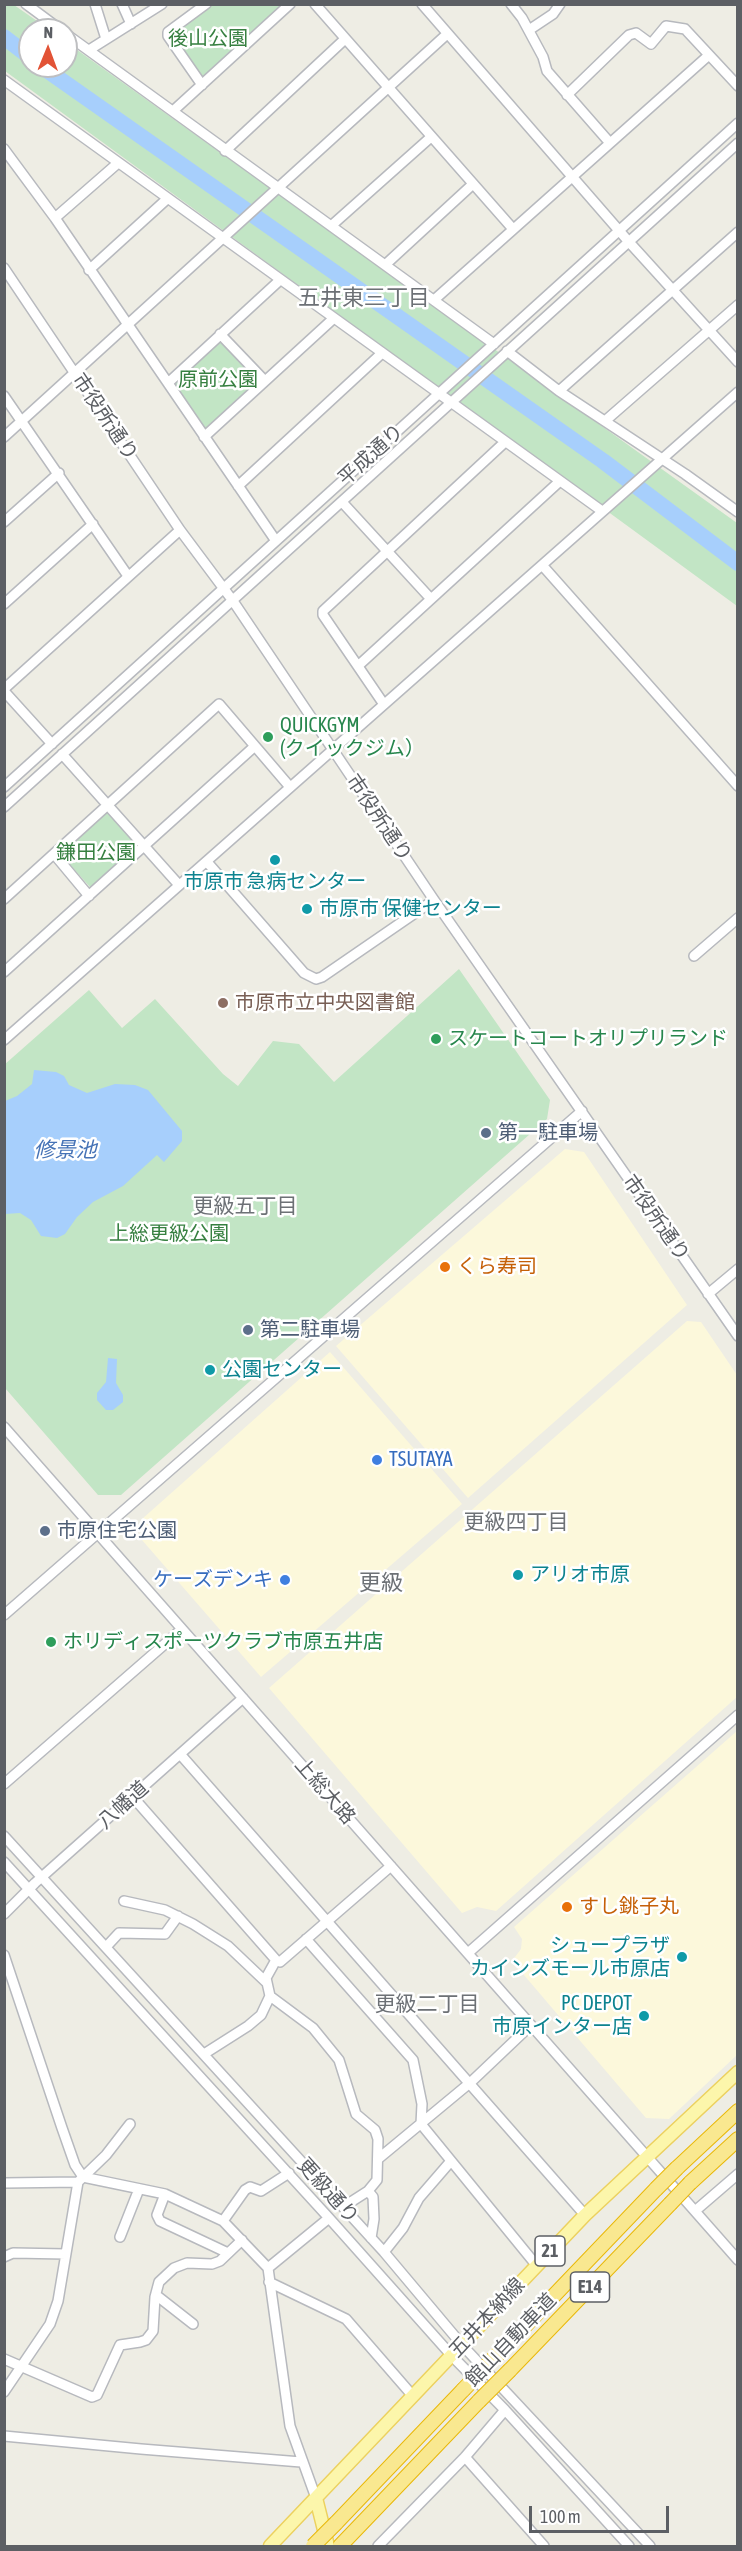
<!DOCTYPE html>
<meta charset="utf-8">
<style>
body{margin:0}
#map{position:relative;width:742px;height:2551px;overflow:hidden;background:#eeede4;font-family:"Asap Condensed",sans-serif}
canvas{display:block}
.frame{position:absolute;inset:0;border:6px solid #5c5f64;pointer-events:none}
.north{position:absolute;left:18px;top:18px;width:60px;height:60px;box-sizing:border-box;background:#fff;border:2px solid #bebfc1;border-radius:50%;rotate:1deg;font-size:16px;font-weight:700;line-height:24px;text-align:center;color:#5c5f64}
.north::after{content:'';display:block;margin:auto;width:21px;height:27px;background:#e25336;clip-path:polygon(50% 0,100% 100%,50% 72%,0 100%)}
.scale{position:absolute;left:529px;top:2506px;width:140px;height:27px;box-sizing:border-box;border:3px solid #5c5f64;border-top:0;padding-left:8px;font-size:18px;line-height:21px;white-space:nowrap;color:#5c5f64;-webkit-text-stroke:4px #fff;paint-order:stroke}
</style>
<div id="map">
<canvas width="742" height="2551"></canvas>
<div class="frame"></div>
<div class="north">N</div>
<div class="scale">100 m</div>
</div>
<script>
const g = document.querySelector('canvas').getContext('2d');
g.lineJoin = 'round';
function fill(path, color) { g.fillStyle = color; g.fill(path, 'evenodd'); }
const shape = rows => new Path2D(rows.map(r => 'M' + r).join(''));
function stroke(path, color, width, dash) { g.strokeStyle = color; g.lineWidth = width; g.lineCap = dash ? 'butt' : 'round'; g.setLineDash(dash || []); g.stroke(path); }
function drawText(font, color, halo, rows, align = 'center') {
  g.font = font + ' "Asap Condensed","Noto Sans JP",sans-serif'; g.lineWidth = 5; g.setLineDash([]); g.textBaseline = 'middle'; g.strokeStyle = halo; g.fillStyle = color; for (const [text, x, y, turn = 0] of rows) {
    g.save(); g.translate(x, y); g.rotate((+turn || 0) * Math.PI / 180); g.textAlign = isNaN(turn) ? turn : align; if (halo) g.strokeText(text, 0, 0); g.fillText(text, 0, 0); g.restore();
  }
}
fill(shape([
 [565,1149,584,1152,687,1305,468,1498,336,1346],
 [687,1321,701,1322,737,1375,737,1697,496,1911,477,1907,462,1913,269,1688],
 [330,1352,462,1504,261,1677,142,1540,142,1519],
 [737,1731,737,2055,669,2119,646,2118,512,1961,521,1949,522,1939,514,1927]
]), '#fcf8db');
fill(shape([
 [5,5,14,5,50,30,30,30,30,66,66,66,66,42,737,523,737,606,5,71],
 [206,5,290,5,202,85,168,36],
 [220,334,264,380,204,437,168,383],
 [105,811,109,812,136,843,137,849,93,888,90,887,63,857,62,852],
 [459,969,550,1100,547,1119,121,1495,98,1495,5,1388,4,1065,89,990,122,1028,155,999,223,1074,238,1086,273,1041,299,1044,334,1082]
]), '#c2e5c5');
fill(shape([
 [34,1070,56,1072,64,1076,69,1085,87,1093,115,1084,135,1085,148,1090,182,1131,182,1141,164,1162,157,1155,123,1186,93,1202,77,1217,65,1234,57,1238,41,1236,31,1220,20,1213,5,1214,5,1101,17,1096,32,1084],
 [108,1358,117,1359,116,1383,123,1395,123,1402,113,1410,106,1410,97,1400,97,1393,106,1382]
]), '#a7cffc');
stroke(shape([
 [4,37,30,57],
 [41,66,603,461,738,563]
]), '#a7cffc', 16);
const minor = shape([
 [26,4,61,30],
 [95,4,106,39],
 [122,4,131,24],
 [315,4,513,229],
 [422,4,629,242,738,362],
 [511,4,522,18,543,57,547,71,610,143],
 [529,30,553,14,560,4],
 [66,34,494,344],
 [89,50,162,4],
 [4,80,602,511],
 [202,85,168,36,168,32,206,4],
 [567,95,629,35,636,33,651,44,666,26,685,29,738,86],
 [173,111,290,4],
 [4,149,55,218,276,541],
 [225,151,345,39],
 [55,218,118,163],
 [331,226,431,137],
 [385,265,473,184],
 [4,268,180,530,233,601,434,900,738,1336],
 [89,270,167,199],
 [434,300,709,55],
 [220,334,264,380],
 [507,351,559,391,685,474,738,512],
 [168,383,280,280],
 [559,391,738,232],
 [4,396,128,576],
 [605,421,738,305],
 [4,437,446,35],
 [204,437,334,318],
 [238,486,381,354],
 [342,502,431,599],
 [4,522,59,473],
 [542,565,738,786],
 [4,604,93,524],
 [359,665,560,481],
 [4,689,180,530],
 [4,691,52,744],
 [383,703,323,615,323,611,505,442],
 [62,754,179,885],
 [4,787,738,123],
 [4,807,738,143],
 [54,854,89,896],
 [207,862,304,973,316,979,322,977,434,900],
 [4,899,219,704,290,787],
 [694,956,738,918],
 [4,972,255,746],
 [4,1040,738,392],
 [708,1294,738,1269],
 [4,1427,738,2260],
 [4,1615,582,1111],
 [180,1754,585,2215],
 [4,1784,182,1629],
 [132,1796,276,1960,280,1962,391,1866],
 [4,1836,384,2252,463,2346,650,2546],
 [4,1862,329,2218,452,2356,505,2410,629,2546],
 [124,1901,165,1910,193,1924,228,1946,267,1983],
 [4,1914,35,1883,243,1698],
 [306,1939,413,2060,422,2104,421,2124,537,2266],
 [106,1947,119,1933,165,1934,178,1916],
 [468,1953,738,1715],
 [4,1955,62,2128,75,2165,83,2177,165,2194,223,2221,268,2268,290,2426,316,2498],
 [270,1996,313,2028,339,2060,356,2114,375,2130,378,2139,377,2180,368,2191,343,2207],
 [204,2054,248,2026,261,2015,270,1996,266,1978,276,1960],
 [378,2159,471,2082,531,2025],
 [4,2183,78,2182],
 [368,2191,373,2197,374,2219,371,2238],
 [165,2194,157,2215,160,2221,228,2253],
 [695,2211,738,2174],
 [223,2221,245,2190,250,2187,261,2191,289,2173],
 [120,2237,139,2189],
 [384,2252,403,2228,419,2198,451,2161],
 [4,2257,13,2253,66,2254],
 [268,2268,329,2218],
 [269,2282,346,2319,412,2395],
 [156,2295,193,2324],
 [4,2359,92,2397,97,2395,120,2345,140,2342,146,2340,153,2331,155,2297,159,2282,174,2268,187,2263,212,2264,220,2261,242,2240],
 [4,2392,50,2324,58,2301,78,2182,106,2155,130,2124],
 [4,2436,141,2449,301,2462],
 [465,2457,544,2546],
 [378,2546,465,2457,505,2410]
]);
const major = shape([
 [316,2498,328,2546],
 [270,2546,585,2215,738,2072]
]);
const highway = shape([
 [677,2168,738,2111],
 [690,2183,738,2139],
 [498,2354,656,2189],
 [510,2370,670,2204],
 [336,2523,463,2390],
 [340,2546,479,2401]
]);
stroke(minor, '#b7b9be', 12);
stroke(major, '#ecd15f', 15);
stroke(highway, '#e9b809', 16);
stroke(minor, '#fff', 9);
stroke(major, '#fcf6ab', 12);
stroke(highway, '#f9e890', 14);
const highwayBridge = shape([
 [656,2189,677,2168],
 [670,2204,690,2183],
 [463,2390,498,2354],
 [479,2401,510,2370],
 [313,2546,336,2523]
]);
stroke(highwayBridge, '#e9b809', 16, []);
stroke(highwayBridge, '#f9e890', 14);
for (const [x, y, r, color] of [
 [268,737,6,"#2e9e5b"],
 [275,860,6,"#0f9aa8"],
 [307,909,6,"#0f9aa8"],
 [223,1003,6,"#8d6e63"],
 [436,1039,6,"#2e9e5b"],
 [486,1133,6,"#5c6f8a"],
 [445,1267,6,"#e8710a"],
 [248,1330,6,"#5c6f8a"],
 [210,1370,6,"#0f9aa8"],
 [377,1460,6,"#3f7fe0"],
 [45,1531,6,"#5c6f8a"],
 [518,1575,6,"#0f9aa8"],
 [285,1580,6,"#3f7fe0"],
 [51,1642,6,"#2e9e5b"],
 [567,1907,6,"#e8710a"],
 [682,1957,6,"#0f9aa8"],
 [644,2016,6,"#0f9aa8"]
]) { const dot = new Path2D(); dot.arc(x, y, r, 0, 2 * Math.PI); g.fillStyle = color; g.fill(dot); stroke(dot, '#fff', 2); }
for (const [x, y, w] of [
 [550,2251,30],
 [590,2287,39]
]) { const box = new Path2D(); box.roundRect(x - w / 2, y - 15, w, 30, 4.5); g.fillStyle = '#fff'; g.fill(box); stroke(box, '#5c5f64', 1.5); }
drawText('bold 18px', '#5c5f64', null, [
 ["21",550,2251],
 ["E14",590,2287]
]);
drawText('20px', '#378041', '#fff', [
 ["後山公園",208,39],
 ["原前公園",218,380],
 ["鎌田公園",96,853],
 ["上総更級公園",169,1234]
]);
drawText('20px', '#5c5f64', '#fff', [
 ["市役所通り",105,417,56],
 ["平成通り",371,455,-42],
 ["市役所通り",379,818,56],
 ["市役所通り",656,1218,55],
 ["上総大路",325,1791,49],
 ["八幡道",123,1805,-42],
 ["更級通り",328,2191,48],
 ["五井本納線",487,2318,-47],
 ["館山自動車道",511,2340,-46]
]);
drawText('20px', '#27864d', '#fff', [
 ["QUICKGYM",280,726],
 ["(クイックジム）",280,749],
 ["スケートコートオリプリランド",448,1039],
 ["ホリディスポーツクラブ市原五井店",63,1642]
], 'left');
drawText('20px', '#0d838f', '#fff', [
 ["市原市 急病センター",275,882,"center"],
 ["市原市 保健センター",319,909],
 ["公園センター",222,1370],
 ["アリオ市原",530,1575],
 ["シュープラザ",670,1946,"right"],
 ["カインズモール市原店",670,1969,"right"],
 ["PC DEPOT",632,2004,"right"],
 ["市原インター店",632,2027,"right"]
], 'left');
drawText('20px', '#785e54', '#fff', [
 ["市原市立中央図書館",235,1003]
], 'left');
drawText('20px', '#4e5e75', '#fff', [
 ["第一駐車場",498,1133],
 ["第二駐車場",260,1330],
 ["市原住宅公園",57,1531]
], 'left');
drawText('20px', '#c56008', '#fff', [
 ["くら寿司",457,1267],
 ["すし銚子丸",579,1907]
], 'left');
drawText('20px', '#366cbe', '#fff', [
 ["TSUTAYA",389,1460],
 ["ケーズデンキ",273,1580,"right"]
], 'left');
drawText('italic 21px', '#4673b6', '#fff', [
 ["修景池",65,1150]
]);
drawText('21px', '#6d7176', '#fff', [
 ["更級五丁目",245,1206],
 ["更級四丁目",516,1522],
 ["更級二丁目",427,2004]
]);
drawText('22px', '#6d7176', '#fff', [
 ["五井東三丁目",364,298],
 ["更級",381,1583]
]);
</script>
